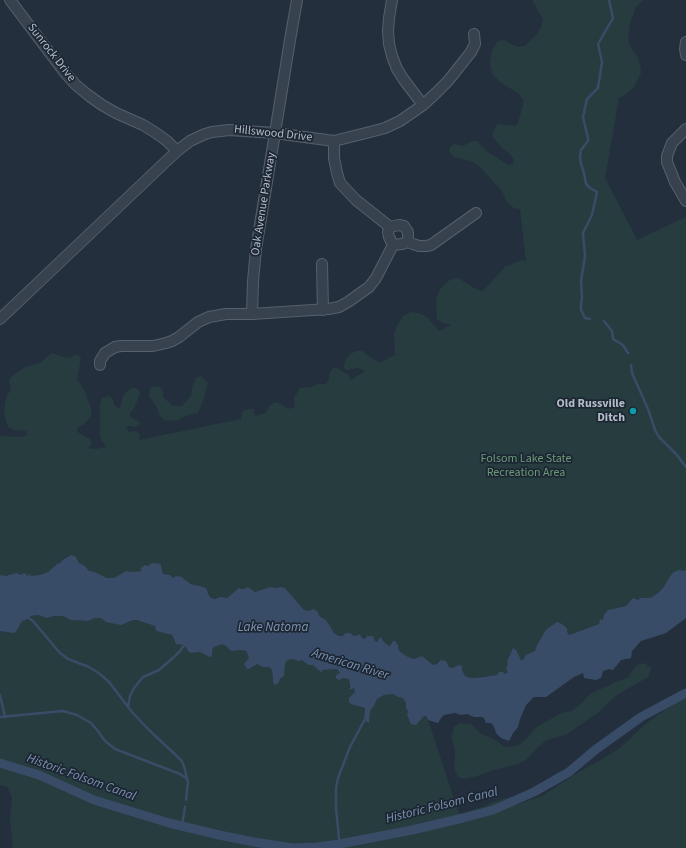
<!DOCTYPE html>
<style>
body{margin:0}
canvas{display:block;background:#242f3e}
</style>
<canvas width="686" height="848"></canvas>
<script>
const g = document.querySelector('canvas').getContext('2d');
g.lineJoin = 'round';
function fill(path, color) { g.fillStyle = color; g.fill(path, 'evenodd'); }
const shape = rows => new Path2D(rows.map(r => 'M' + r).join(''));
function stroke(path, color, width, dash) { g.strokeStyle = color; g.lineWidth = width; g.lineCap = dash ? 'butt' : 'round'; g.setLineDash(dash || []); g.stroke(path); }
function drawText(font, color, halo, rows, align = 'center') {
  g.font = font + ' "Source Sans 3",sans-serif'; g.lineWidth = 3.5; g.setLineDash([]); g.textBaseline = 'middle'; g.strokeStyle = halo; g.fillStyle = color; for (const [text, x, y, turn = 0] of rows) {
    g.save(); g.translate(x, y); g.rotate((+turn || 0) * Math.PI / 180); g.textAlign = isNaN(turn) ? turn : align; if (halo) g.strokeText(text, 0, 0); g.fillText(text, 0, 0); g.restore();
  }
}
fill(shape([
 [533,0,643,0,636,7,630,23,628,39,630,46,638,58,640,64,641,73,634,87,626,94,619,98,605,178,637,240,686,217,686,570,684,571,674,572,663,588,657,594,650,598,641,598,638,600,633,598,626,606,612,609,599,624,569,635,567,632,567,628,562,624,537,645,535,651,524,660,521,660,519,657,516,650,508,664,508,672,505,674,503,672,497,675,471,678,465,676,462,670,461,666,452,668,441,660,437,664,434,665,432,664,422,656,414,659,408,657,399,651,398,645,393,641,390,646,389,646,384,642,383,638,378,642,375,641,373,636,367,636,365,639,362,638,360,634,354,636,350,633,339,636,334,633,322,618,309,611,304,610,285,588,276,588,270,587,255,592,248,587,244,589,241,589,239,588,227,598,220,597,215,599,211,598,207,592,207,590,206,588,200,586,195,585,176,577,173,578,168,575,163,574,161,565,150,564,149,566,143,567,141,569,142,571,133,572,126,571,114,578,107,578,95,572,89,571,85,566,79,563,76,557,74,556,71,555,64,559,59,564,58,563,55,566,48,572,39,576,31,576,20,575,17,573,8,575,7,576,0,575,0,436,22,437,27,435,26,431,14,430,8,427,4,414,5,403,7,395,11,390,9,381,12,376,25,367,40,363,52,353,63,357,70,358,76,354,81,358,77,379,84,390,91,408,91,415,89,419,83,425,78,427,77,432,85,436,91,440,91,445,88,448,96,449,106,447,102,441,100,436,100,404,102,398,108,396,113,399,114,405,119,409,121,406,122,398,126,392,132,388,136,388,140,392,138,399,134,408,130,413,130,416,133,419,139,421,140,424,135,427,129,426,126,427,129,432,135,431,140,434,139,440,241,419,242,413,243,411,248,409,253,409,255,416,266,413,269,406,275,402,280,404,288,409,295,407,294,402,294,398,300,388,311,387,318,384,326,384,329,380,329,374,332,369,336,367,344,373,348,374,351,380,365,371,358,368,346,370,344,367,345,361,349,355,356,351,362,351,379,363,395,355,394,333,398,324,403,316,411,312,419,313,427,317,439,331,451,325,443,323,437,319,436,299,441,288,450,280,458,278,474,288,480,291,484,290,505,267,522,260,526,262,520,209,514,208,508,203,501,190,480,167,473,162,455,157,449,152,450,147,454,144,463,146,469,143,472,141,478,141,482,147,488,152,508,165,513,164,514,160,510,154,501,147,492,136,496,126,499,124,515,126,518,123,523,105,523,100,518,93,501,83,492,73,490,63,492,50,498,41,504,40,511,44,518,47,525,46,537,34,542,25,543,19,533,2],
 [201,376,208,383,203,401,198,413,187,415,178,420,166,421,160,416,157,408,149,396,150,389,154,386,160,387,163,392,163,396,166,400,173,406,182,406,191,396,192,387,196,378],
 [38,615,47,618,54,616,63,616,71,620,88,621,95,618,101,618,106,622,127,622,133,620,142,621,155,626,156,631,172,635,173,637,174,641,184,645,189,652,191,653,200,652,212,656,212,650,214,647,222,644,226,646,231,651,241,650,246,651,249,658,245,664,247,668,250,669,257,664,263,667,269,667,272,670,272,679,280,679,284,676,284,663,288,660,292,659,299,661,302,660,304,662,309,665,313,665,322,672,322,670,337,669,343,678,349,679,349,690,354,687,355,692,352,695,365,708,364,719,370,716,370,711,374,706,377,699,379,697,388,694,393,694,398,697,403,698,406,703,406,709,408,710,407,715,411,724,418,723,424,716,426,716,428,720,459,814,485,806,493,802,506,798,511,799,513,806,542,796,579,772,611,754,622,746,649,721,686,696,686,848,13,848,10,818,12,797,7,787,0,785,0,631,16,632,22,621,26,620,31,616],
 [645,663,651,669,648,677,618,694,611,700,598,713,587,720,567,734,547,740,539,746,534,752,526,760,518,764,494,770,474,777,463,779,458,777,454,769,455,752,452,737,454,727,460,723,471,724,480,733,494,739,503,746,511,747,519,745,526,739,531,733,538,726,562,713,572,711,581,704,589,695,598,690,606,687,615,682,627,678,637,665]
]), '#263c3f');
fill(shape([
 [71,555,74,556,76,557,79,563,85,566,89,571,95,572,107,578,114,578,126,571,133,572,142,571,140,568,143,567,144,565,149,566,150,564,154,563,160,564,161,565,163,574,170,575,173,578,176,576,182,577,185,580,191,584,195,585,200,586,206,588,207,590,208,594,211,598,215,599,220,597,227,598,239,588,241,589,244,589,248,587,255,592,270,587,276,588,280,587,285,588,304,610,309,611,313,609,318,612,319,616,326,620,334,633,339,636,342,636,346,633,350,633,354,636,358,635,360,634,362,638,365,639,367,636,373,636,375,641,377,642,379,639,381,637,384,642,389,646,390,646,393,641,395,641,398,645,399,651,408,657,414,659,422,656,432,664,434,665,437,664,441,660,446,661,449,667,452,668,459,665,462,666,462,670,465,676,471,678,484,677,489,676,497,675,499,672,503,672,505,674,508,672,506,669,508,664,507,662,513,648,516,650,521,660,523,660,526,655,535,651,537,645,546,630,557,622,562,624,567,628,567,632,569,635,599,624,600,619,603,620,604,615,608,610,626,606,633,598,638,600,641,598,650,598,657,594,663,588,671,575,674,572,679,570,684,571,686,570,686,618,666,633,641,641,632,651,631,658,621,660,613,670,609,669,603,671,601,678,596,680,584,678,583,673,574,677,546,697,534,697,526,705,520,719,518,727,513,733,509,741,501,738,496,733,494,727,491,723,486,723,484,718,481,717,474,717,467,714,461,715,455,713,449,714,444,715,441,718,438,723,428,720,426,716,424,716,416,725,411,724,407,715,408,711,406,709,406,703,404,700,403,698,398,697,393,694,384,695,377,699,374,706,370,711,369,723,367,722,364,719,365,708,351,704,349,702,349,698,355,692,354,688,349,690,350,687,349,679,343,678,339,680,336,678,336,675,340,673,337,669,322,670,322,673,313,665,309,665,304,662,302,660,299,661,292,659,288,660,285,663,284,676,280,679,279,682,276,685,274,684,273,682,272,670,269,667,263,667,257,664,249,669,247,669,244,664,249,658,246,651,241,650,231,651,226,646,222,644,214,647,212,650,212,656,210,657,200,652,191,653,189,652,184,645,176,644,173,637,172,635,156,631,155,626,137,620,133,620,121,625,106,622,101,618,95,618,88,621,71,620,63,616,54,616,47,618,38,615,31,616,26,620,22,621,16,632,14,633,0,631,0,575,7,576,8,575,17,573,20,575,25,573,27,576,30,574,31,576,40,575,48,572,55,566,58,563,59,564,64,559]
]), '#394c67');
stroke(shape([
 [590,319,585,318,581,310,581,305,582,298,581,281,585,256,583,233,592,215,597,192,590,188,586,184,584,173,581,164,580,157,581,150,588,141,588,138,583,117,587,99,598,88,602,62,598,44,613,18,609,0],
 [604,321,612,331,613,339,623,345,628,353],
 [631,365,632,373,648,409,655,430,659,437,677,455,686,467],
 [27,617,33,621,59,652,68,659,89,667,100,674,109,682,132,712,149,730,181,760,184,766,187,779],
 [0,695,5,717],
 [128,707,130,696,134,688,143,677,159,670,175,656,180,651,185,644],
 [0,717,63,711,77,715,91,723,97,730,105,741,115,749,180,774,187,779,188,782,186,800],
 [182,826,185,807],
 [340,848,336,808,336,788,338,778,350,747,365,719]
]), '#394c67', 2.5);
stroke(shape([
 [0,763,39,775,94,800,169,823,219,835,254,842,293,848,317,847,340,844,412,830,463,818,493,810,534,792,569,772,595,750,641,717,686,693]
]), '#394c67', 9);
const minor = shape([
 [10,0,65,73,76,85,88,95,102,105,116,113,143,125,156,133,167,141,177,151],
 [392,0,389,18,388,31,389,44,392,56,397,69,404,80,423,105],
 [686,42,685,49,686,55],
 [686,129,672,143,667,156,667,162,675,182,686,201],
 [334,141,334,158,337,173,340,183,356,200,390,227,399,225,404,226,408,232,408,242],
 [390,227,388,232,389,237,393,245],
 [408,242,413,244,419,246,426,246,431,245,476,213],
 [322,264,323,310],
 [252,314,253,281,256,249,275,133,290,40,297,0],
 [0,319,177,151,190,141,205,134,212,132,229,130,275,133,334,141,370,132,385,128,400,121,423,105,436,93,448,81,471,52,475,44,474,34],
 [100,365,100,361,105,353,115,347,121,346,153,346,166,343,172,341,179,337,198,322,209,317,226,314,252,314,328,309,339,307,348,302,369,287,376,278,393,245,402,244,408,242]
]);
stroke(minor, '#565f6c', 12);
stroke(minor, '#38414e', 10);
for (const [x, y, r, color] of [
 [633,411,4,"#0f9aa8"]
]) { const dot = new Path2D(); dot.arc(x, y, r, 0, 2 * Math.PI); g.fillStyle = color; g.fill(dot); stroke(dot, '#1d2633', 1.5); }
drawText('12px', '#b4bcc9', '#1d2633', [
 ["Sunrock Drive",51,53,52],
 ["Hillswood Drive",273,134,6],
 ["Oak Avenue Parkway",264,204,-81]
]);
drawText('bold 12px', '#b4bcc9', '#1d2633', [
 ["Old Russville",625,404],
 ["Ditch",625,418]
], 'right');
drawText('12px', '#6b9a76', '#1d2633', [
 ["Folsom Lake State",526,459],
 ["Recreation Area",526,473]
]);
drawText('italic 13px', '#7c92b1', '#1d2633', [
 ["Lake Natoma",273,628],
 ["American River",350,665,17],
 ["Historic Folsom Canal",81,778,20],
 ["Historic Folsom Canal",442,806,-14]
]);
</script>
